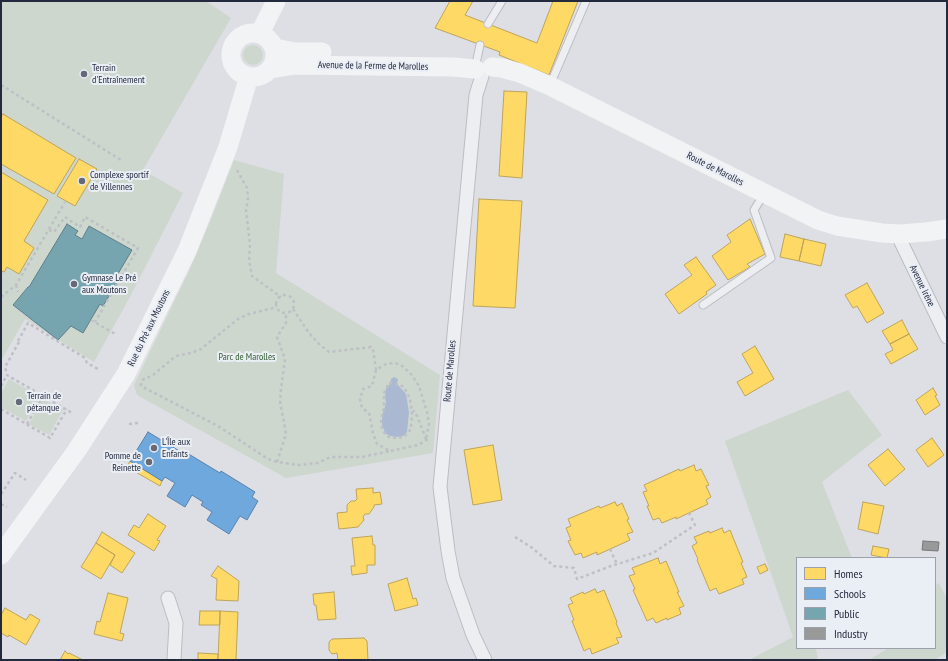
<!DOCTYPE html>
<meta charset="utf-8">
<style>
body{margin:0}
#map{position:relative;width:948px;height:661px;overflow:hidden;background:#dedfe4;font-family:"PT Sans Narrow",sans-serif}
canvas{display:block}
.frame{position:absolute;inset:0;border:2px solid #242a3e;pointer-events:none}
.legend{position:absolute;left:796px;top:557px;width:140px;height:92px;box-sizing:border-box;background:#eaeef5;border:1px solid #9ba0ac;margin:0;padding:5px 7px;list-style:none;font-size:12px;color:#242a3e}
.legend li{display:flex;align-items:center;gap:8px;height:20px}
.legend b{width:20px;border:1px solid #9ba0ac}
</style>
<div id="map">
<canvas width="948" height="661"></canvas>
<div class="frame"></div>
<ul class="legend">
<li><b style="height:11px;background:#ffd966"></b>Homes</li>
<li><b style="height:11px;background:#6fa8dc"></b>Schools</li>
<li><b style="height:11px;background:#76a5af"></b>Public</li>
<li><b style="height:11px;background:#999"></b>Industry</li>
</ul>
</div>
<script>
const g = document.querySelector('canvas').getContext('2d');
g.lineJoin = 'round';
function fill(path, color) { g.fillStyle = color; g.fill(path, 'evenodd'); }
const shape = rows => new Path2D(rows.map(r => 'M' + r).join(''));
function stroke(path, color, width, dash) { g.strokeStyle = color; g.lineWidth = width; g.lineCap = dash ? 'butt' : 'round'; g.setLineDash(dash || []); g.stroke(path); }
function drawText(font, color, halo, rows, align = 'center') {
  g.font = font + ' "PT Sans Narrow",sans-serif'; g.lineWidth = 4; g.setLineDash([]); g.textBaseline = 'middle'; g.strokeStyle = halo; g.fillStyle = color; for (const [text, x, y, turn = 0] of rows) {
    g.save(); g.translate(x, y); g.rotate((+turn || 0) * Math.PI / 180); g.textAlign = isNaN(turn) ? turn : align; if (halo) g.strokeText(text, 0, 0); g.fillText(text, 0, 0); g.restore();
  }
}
fill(shape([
 [1,1,206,1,231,18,143,170,183,193,131,295,94,362,25,319,1,361],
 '243 55a10 10 0 1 1 20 0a10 10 0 1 1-20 0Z',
 [234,160,284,174,276,273,440,375,433,453,286,478,137,395,134,385,188,273,212,217],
 [9,379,40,397,26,421,1,407,1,393],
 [848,390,882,435,822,482,852,558,797,558,797,648,816,648,818,660,749,660,793,637,725,441],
 [43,399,63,410,49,435,29,424],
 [939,583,947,599,947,652,935,660,869,660,888,648,935,648,935,585]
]), '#cdd7ce');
fill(shape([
 [394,377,398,379,397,384,406,394,409,412,407,432,403,436,396,437,390,436,385,433,382,424,382,416,386,403,385,395,386,388,390,384,391,379]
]), '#aab8d2');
const homes = shape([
 [450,1,473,1,465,15,537,43,553,1,578,1,549,75,499,55,500,52,435,28,450,1],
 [504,91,527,92,522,178,499,176,504,91],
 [3,114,76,158,54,194,1,164,1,117,3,114],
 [79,159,97,169,75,206,57,196,79,159],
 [1,172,48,200,24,241,34,248,19,274,7,267,4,272,1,271,1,172],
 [479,199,522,201,515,308,473,306,479,199],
 [750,219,765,254,747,264,750,267,728,280,712,256,731,242,727,235,750,219],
 [785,234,804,239,799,261,780,257,785,234],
 [804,239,826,244,821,266,799,261,804,239],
 [696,257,716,285,706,292,707,294,679,314,665,294,692,275,684,265,696,257],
 [867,283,884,313,867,323,857,306,853,308,845,295,867,283],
 [902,320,909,334,890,344,882,331,902,320],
 [909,334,918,349,891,364,885,354,893,350,890,344,909,334],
 [755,346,774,379,745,396,737,382,753,373,742,354,755,346],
 [933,388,937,395,935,396,940,405,925,415,916,400,933,388],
 [932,438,944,455,928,467,916,450,932,438],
 [493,445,502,500,473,505,464,450,493,445],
 [888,449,905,469,885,486,868,465,888,449],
 [130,461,162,481,160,486,127,467,130,461],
 [694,465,696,471,701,469,709,485,706,486,711,497,706,500,708,504,676,519,676,517,662,523,659,518,653,520,647,506,649,506,643,492,647,491,644,485,679,469,680,471,694,465],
 [373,488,373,493,380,492,382,504,374,505,374,507,369,514,365,514,363,517,364,520,358,527,339,529,337,513,347,512,347,505,351,501,355,501,357,499,356,489,373,488],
 [615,502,617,506,622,503,629,519,627,520,633,532,627,534,630,540,597,555,597,552,583,558,581,553,575,555,568,541,571,540,566,528,571,526,568,519,599,506,600,508,615,502],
 [863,502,884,506,878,534,858,529,863,502],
 [148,514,166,526,157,540,160,541,154,551,128,535,134,525,139,528,148,514],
 [722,528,724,533,730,530,743,562,741,563,747,577,742,579,744,584,719,594,716,588,710,591,697,560,698,559,692,546,697,543,694,537,709,531,710,533,722,528],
 [102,532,135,553,122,573,110,565,115,555,96,543,102,532],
 [372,536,373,545,375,545,375,565,367,565,367,573,352,575,351,566,355,566,352,538,372,536],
 [96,543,115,555,101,579,81,567,96,543],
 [873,546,889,549,887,558,871,555,873,546],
 [658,558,660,564,666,561,679,592,677,592,684,606,679,608,681,614,667,620,667,618,656,623,653,618,647,621,633,590,635,589,629,576,635,574,632,568,658,558],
 [765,564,768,570,760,574,757,567,765,564],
 [218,566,239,581,238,601,216,600,217,579,211,576,218,566],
 [407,578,413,599,416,598,418,605,395,611,388,584,407,578],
 [595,589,597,593,604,590,617,622,616,623,622,637,616,638,619,643,592,654,590,648,584,651,572,621,574,620,568,605,573,603,570,598,583,592,584,594,595,589],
 [334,592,336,619,318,620,316,605,314,605,313,594,334,592],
 [108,593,128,598,120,633,124,634,122,641,94,634,97,621,100,622,108,593],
 [5,608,26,620,30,614,40,620,26,645,9,635,8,637,1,633,1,615,5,608],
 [200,611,220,611,220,625,199,625,200,611],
 [220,611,238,612,236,660,218,660,220,611],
 [364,638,367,641,368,660,338,660,337,653,332,654,329,650,329,642,332,639,364,638],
 [65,651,68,654,69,653,83,660,60,660,65,651],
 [198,653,218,654,218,660,198,660,198,653]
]);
fill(homes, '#ffd966');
stroke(homes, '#bda45a', 1);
const schools = shape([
 [148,432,181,452,182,450,220,473,221,471,255,492,252,497,258,501,247,520,240,516,229,534,207,520,212,512,201,505,203,502,192,495,185,507,167,496,175,483,165,477,162,481,130,461,148,432]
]);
fill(schools, '#6fa8dc');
stroke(schools, '#5882ad', 1);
const public = shape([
 [67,224,78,231,75,235,82,239,89,226,132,250,115,279,118,281,103,306,100,304,83,333,71,326,58,340,13,305,28,287,29,287,67,224]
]);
fill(public, '#76a5af');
stroke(public, '#5d808d', 1);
const industry = shape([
 [923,541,939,542,938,551,922,550,923,541]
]);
fill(industry, '#999');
stroke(industry, '#76787e', 1);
const lane = shape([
 [488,24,502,1],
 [477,59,480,45],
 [550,85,586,1],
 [703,305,771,258,754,210,764,194]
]);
const street = shape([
 [482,76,476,95,440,487,448,551,453,578,473,635,485,660],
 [900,234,901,242,947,337],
 [168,598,176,623,174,660]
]);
stroke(lane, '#bcbdc2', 9);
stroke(street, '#bcbdc2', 15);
stroke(shape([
 [1,85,121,160],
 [237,170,247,188,248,198,246,210,250,244,249,260,252,276,281,297],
 [49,230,54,232,65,217,80,227,85,217,138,248,95,322],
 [16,285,18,292],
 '276 304a9 9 0 1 1 18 0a9 9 0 1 1-18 0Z',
 [1,297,16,285,65,202],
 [293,309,309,333,320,345,329,352,371,347,373,349,376,370,386,364,395,363,401,365,411,374,419,386,427,412,429,424,426,439],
 [91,320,117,335],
 [18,341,28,323,85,358,87,363,98,369],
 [19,342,5,367,7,375,72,413],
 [376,370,372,386,363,389,360,399,362,408,369,413,373,433,377,444,390,451,418,445,428,439],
 [142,380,153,375,176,356,191,353,201,349,238,319,249,314,277,307],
 [141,383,141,386,218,426,268,459,277,462,299,465,317,463,331,457,362,457,390,451],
 [389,383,398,384,404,387,410,399,412,412,411,429,404,437,393,438,389,437,385,434,382,428,381,421,384,407,384,393,389,383],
 [1,386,7,375],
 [1,409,50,438,67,409],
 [412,412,414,411,417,416,426,439],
 [27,424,43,396],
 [129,424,138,423],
 [277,462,286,434,280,401,281,389,285,359,277,337,286,323,286,313],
 [1,494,15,473,26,480],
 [1,504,7,507],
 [515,537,531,547,554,566,574,568,577,579,611,566,653,553,695,525,689,513],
 [610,549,617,564]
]), '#bfc0c6', 2.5, [3, 3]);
stroke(lane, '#edeef1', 7);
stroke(street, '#edeef1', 13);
stroke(shape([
 '231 55a22 22 0 1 1 44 0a22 22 0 1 1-44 0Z',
 [260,33,276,1],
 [275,48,295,52,322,52],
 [492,67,502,68,520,73,548,85,818,220,837,226,882,233,900,234,926,232,947,229],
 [271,69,295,65,453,67,475,69],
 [1,555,77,450,126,374,187,251,228,147,247,83,248,76]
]), '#f2f3f5', 19);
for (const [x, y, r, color] of [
 [84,74,4,"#656978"],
 [82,181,4,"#656978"],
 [74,284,4,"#656978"],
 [19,402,4,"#656978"],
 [154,448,4,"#656978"],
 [149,462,4,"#656978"]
]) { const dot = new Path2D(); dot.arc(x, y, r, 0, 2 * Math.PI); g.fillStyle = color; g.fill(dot); stroke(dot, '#eaeef5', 1.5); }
drawText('10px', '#242a3e', '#eaeef5', [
 ["Avenue de la Ferme de Marolles",373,66,1],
 ["Route de Marolles",715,169,27],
 ["Avenue Irène",922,286,64],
 ["Rue du Pré aux Moutons",149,328,-64],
 ["Route de Marolles",450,371,-85]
]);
drawText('10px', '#242a3e', '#eaeef5', [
 ["Terrain",92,68],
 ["d'Entraînement",92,80],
 ["Complexe sportif",90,175],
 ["de Villennes",90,187],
 ["Gymnase Le Pré",82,278],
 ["aux Moutons",82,290],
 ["Terrain de",27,396],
 ["pétanque",27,408],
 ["L'Île aux",162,442],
 ["Enfants",162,454],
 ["Pomme de",141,456,"right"],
 ["Reinette",141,468,"right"]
], 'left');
drawText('10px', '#335b31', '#eaeef5', [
 ["Parc de Marolles",247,357]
]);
</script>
